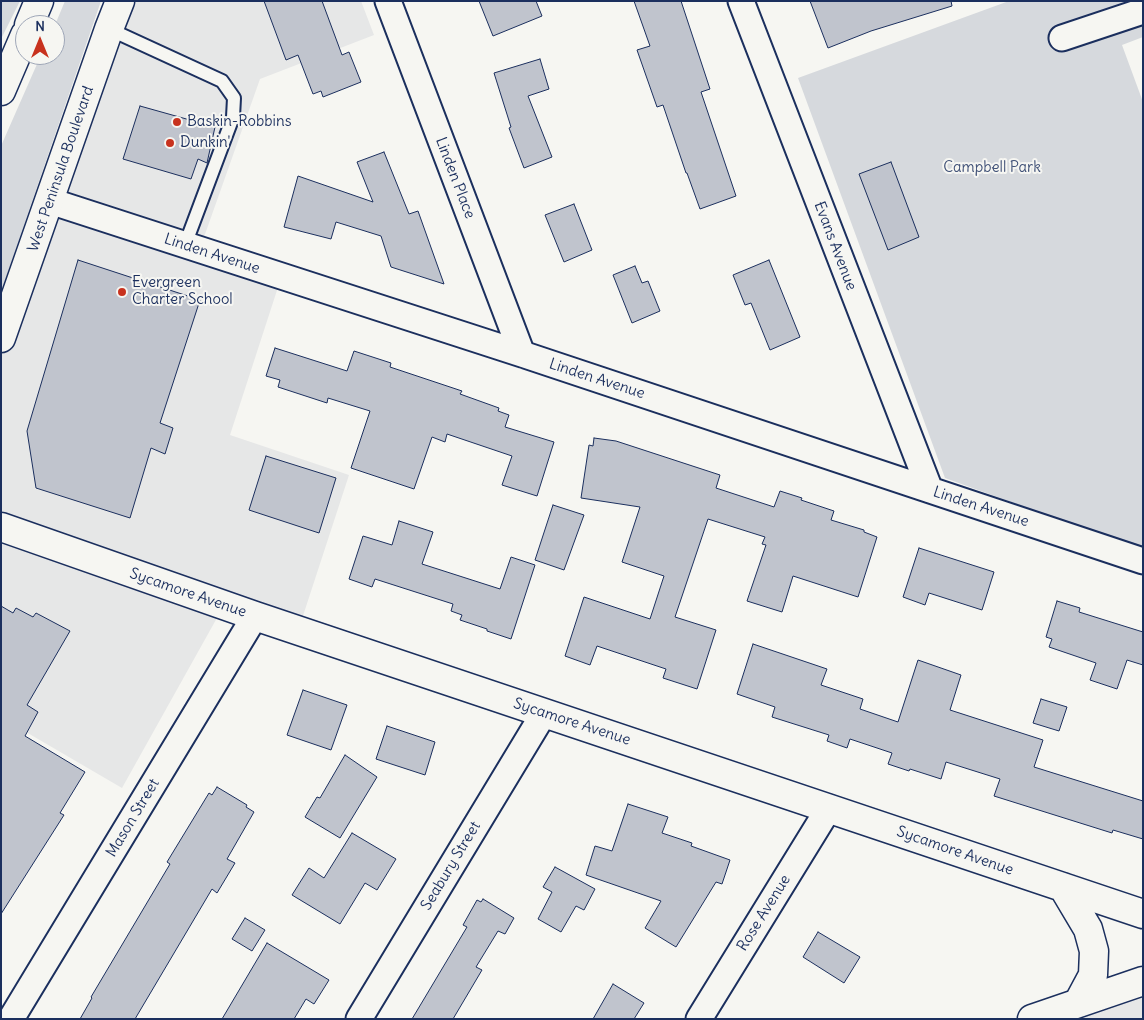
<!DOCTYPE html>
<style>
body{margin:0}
#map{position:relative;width:1144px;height:1020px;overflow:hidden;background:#f6f6f2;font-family:Delius,sans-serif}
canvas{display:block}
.frame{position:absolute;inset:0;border:2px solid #1b2f5e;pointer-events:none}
.north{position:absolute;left:15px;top:15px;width:50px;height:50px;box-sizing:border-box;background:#f6f6f2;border:1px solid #9ea6b7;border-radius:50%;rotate:0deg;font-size:14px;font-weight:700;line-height:20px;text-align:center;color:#1b2f5e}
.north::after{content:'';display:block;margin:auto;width:18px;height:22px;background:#c8321e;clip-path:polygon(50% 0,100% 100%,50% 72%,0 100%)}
</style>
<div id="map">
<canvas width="1144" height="1020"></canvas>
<div class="frame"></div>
<div class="north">N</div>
</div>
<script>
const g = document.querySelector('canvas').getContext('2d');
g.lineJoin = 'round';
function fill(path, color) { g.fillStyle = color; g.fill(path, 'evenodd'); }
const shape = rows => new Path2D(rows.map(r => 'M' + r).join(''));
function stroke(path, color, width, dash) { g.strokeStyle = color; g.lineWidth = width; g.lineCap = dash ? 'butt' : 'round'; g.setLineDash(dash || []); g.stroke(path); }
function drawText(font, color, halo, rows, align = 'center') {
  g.font = font + ' Delius,sans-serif'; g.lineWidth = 4; g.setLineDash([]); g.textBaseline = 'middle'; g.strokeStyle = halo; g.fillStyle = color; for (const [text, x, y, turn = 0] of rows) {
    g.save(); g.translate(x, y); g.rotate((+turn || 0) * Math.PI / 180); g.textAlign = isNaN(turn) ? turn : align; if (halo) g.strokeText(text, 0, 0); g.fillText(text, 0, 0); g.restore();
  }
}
fill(shape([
 [134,1,361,1,374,35,260,79,198,254,280,281,230,435,349,475,299,628,227,600,122,788,14,725,1,747,1,330,87,123],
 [1143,980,1143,1019,1029,1019]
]), '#e6e7e7');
fill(shape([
 [1,1,20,1,1,39],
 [65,1,101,1,1,292,1,146,41,55,55,55,55,25],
 [1009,1,1143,1,1143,37,1122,45,1143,102,1143,550,945,478,798,78]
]), '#d6d9dd');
const building = shape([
 [264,1,322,1,342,55,349,52,361,82,323,97,321,91,313,94,298,55,286,60,264,1],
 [479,1,536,1,542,16,493,36,479,1],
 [634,1,681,1,710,89,701,92,736,196,700,209,687,173,686,173,663,105,657,107,637,50,650,46,634,1],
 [810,1,951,1,952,6,871,31,828,48,810,1],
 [540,59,549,89,528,96,552,157,524,168,509,128,511,127,494,73,540,59],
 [140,106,215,127,207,163,198,159,191,179,123,159,140,106],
 [384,152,409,214,418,211,444,284,391,267,381,236,336,222,331,239,284,227,298,176,373,202,357,162,384,152],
 [891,162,919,237,888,250,859,174,891,162],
 [574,204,592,250,564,262,545,215,574,204],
 [78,260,200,300,160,423,173,428,165,454,151,448,130,518,36,488,27,431,78,260],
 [769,260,800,337,770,350,751,303,745,305,733,275,769,260],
 [635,266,642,283,648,281,660,311,632,323,613,275,635,266],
 [275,348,347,371,354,351,391,363,390,367,462,391,460,394,499,408,498,411,509,415,505,427,554,442,537,496,502,485,512,456,447,434,445,442,432,437,414,489,351,468,370,411,328,398,327,403,278,387,280,380,266,376,275,348],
 [594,438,616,441,720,475,716,488,774,507,780,491,802,498,801,500,834,511,831,520,864,530,864,532,877,537,858,597,793,576,782,612,747,601,766,545,762,544,765,537,708,519,675,617,716,630,697,689,663,678,666,669,597,646,590,665,565,656,584,597,650,619,664,576,622,562,640,507,581,498,589,445,593,446,594,438],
 [266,456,336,478,319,533,249,510,266,456],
 [553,505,584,515,564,570,535,560,553,505],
 [399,521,433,532,422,564,500,589,511,557,535,565,511,639,487,631,487,629,460,620,462,615,451,611,453,604,375,579,372,587,349,579,363,536,392,545,399,521],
 [919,548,994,572,982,610,929,593,925,605,903,597,919,548],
 [1057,601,1080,608,1079,612,1143,632,1143,665,1127,660,1117,689,1090,680,1096,663,1049,647,1052,639,1046,637,1057,601],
 [1,606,13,613,16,608,33,617,36,613,70,631,27,705,38,712,25,736,85,772,60,813,64,815,1,914,1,606],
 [753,644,827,669,821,685,863,699,860,709,898,722,918,660,961,675,950,710,1043,740,1034,767,1143,801,1143,839,1113,830,1112,833,994,796,1000,779,946,762,941,779,910,769,909,771,888,764,892,753,850,739,847,748,827,741,829,735,772,717,775,707,737,694,753,644],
 [303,690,347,705,331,750,287,735,303,690],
 [1041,699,1067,707,1059,731,1033,723,1041,699],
 [387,726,435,742,425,775,376,759,387,726],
 [345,755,377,777,340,838,305,817,317,797,320,798,345,755],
 [217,787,247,805,246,807,254,812,227,859,235,863,217,893,212,889,135,1019,80,1019,92,998,91,997,170,864,167,862,209,793,212,795,217,787],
 [628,804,668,817,662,833,692,843,691,846,730,860,722,884,716,882,676,947,645,928,661,901,586,875,595,846,612,851,628,804],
 [352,833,396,859,377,890,365,883,340,924,292,895,309,868,324,878,352,833],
 [555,867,595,889,584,910,576,906,561,932,538,919,552,892,543,887,555,867],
 [483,899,514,918,505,934,498,931,476,967,482,970,453,1019,412,1019,467,927,463,925,477,900,481,902,483,899],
 [245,918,265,930,252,951,232,939,245,918],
 [818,932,860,957,844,983,803,957,818,932],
 [267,943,329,980,314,1004,306,999,294,1019,222,1019,267,943],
 [613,984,644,1003,634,1019,593,1019,613,984]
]);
fill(building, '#c0c4cd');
stroke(building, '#1b2f5e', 1);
const service = shape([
 [109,29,222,81,234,98,233,117,185,245]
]);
const minor = shape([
 [388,1,522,354],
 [741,1,930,490],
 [1062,38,1143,11],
 [50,201,522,354,1143,561],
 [11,1019,255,616],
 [359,1019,544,713],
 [699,1019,829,808]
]);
const tertiary = shape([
 [1,527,255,616,1143,914],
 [1063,887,1088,929,1094,951,1093,975,1078,1003],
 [1032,1019,1143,981]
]);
const primary = shape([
 [29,25,39,1],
 [1,91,25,35],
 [1,338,109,29,120,1]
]);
stroke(service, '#1b2f5e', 16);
stroke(minor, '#1b2f5e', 29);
stroke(tertiary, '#1b2f5e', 31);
stroke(primary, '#1b2f5e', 31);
stroke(service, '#f6f6f2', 12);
stroke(minor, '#f6f6f2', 25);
stroke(tertiary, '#f6f6f2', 28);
stroke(primary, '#f6f6f2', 28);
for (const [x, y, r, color] of [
 [177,122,5,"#c8321e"],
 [170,143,5,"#c8321e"],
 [122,292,5,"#c8321e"]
]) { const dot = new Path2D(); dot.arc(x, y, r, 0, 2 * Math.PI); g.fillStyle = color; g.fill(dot); stroke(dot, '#f6f6f2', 2); }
drawText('15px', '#1b2f5e', '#f6f6f2', [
 ["Baskin-Robbins",187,122],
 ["Dunkin'",180,143],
 ["Evergreen",132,283],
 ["Charter School",132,300]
], 'left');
drawText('15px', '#405177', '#f6f6f2', [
 ["Campbell Park",992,168]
]);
drawText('15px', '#1b2f5e', '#f6f6f2', [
 ["West Peninsula Boulevard",61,169,-71],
 ["Linden Place",455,178,69],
 ["Evans Avenue",835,246,69],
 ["Linden Avenue",212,254,18],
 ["Linden Avenue",597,379,18],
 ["Linden Avenue",981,507,18],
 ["Sycamore Avenue",188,593,19],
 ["Sycamore Avenue",572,722,18],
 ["Mason Street",133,818,-59],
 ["Sycamore Avenue",955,851,19],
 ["Seabury Street",451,866,-59],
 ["Rose Avenue",764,913,-58]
]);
</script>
